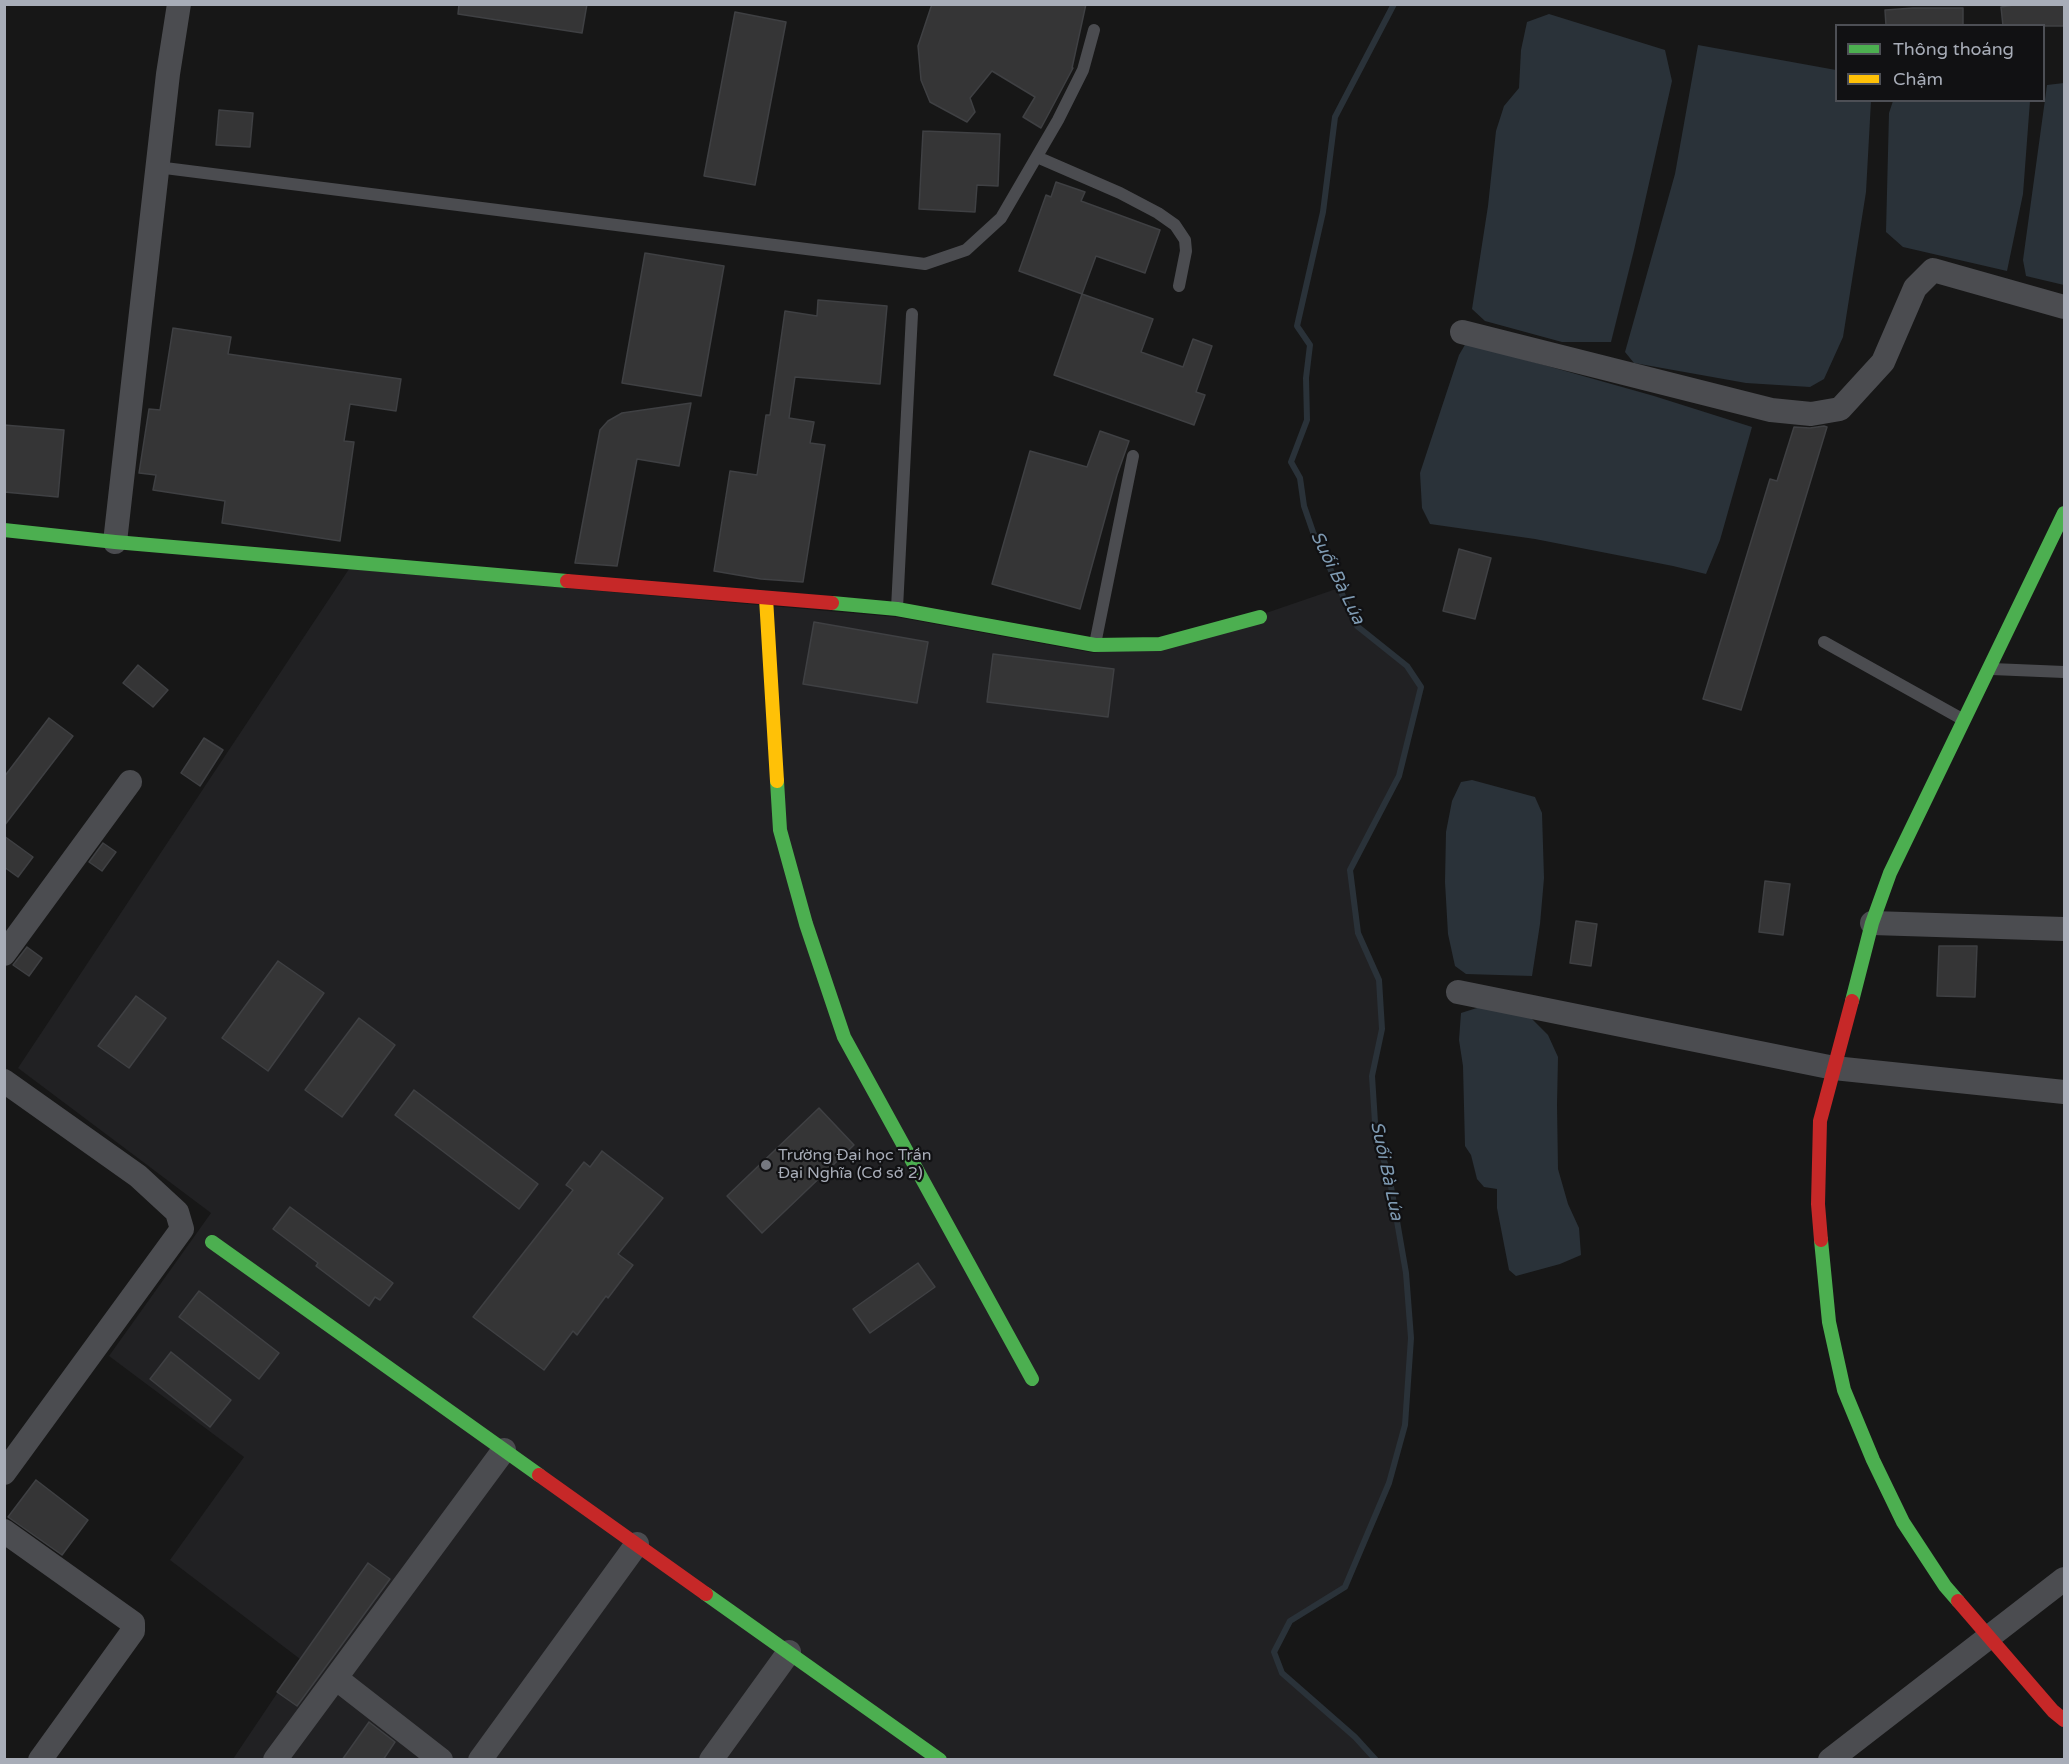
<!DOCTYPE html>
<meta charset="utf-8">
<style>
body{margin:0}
#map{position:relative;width:2069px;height:1764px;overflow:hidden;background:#171717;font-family:"Varela Round",sans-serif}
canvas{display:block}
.frame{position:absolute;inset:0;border:6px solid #a8adb8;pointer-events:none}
.legend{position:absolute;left:1835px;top:24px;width:210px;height:78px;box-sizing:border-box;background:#111113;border:2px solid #4d4f55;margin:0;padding:8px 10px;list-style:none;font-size:18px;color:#a8adb8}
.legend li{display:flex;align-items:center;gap:12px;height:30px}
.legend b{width:30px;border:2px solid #4d4f55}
</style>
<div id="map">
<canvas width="2069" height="1764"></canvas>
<div class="frame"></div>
<ul class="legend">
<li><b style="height:8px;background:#4caf50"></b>Thông thoáng</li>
<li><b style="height:8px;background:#ffc107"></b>Chậm</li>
</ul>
</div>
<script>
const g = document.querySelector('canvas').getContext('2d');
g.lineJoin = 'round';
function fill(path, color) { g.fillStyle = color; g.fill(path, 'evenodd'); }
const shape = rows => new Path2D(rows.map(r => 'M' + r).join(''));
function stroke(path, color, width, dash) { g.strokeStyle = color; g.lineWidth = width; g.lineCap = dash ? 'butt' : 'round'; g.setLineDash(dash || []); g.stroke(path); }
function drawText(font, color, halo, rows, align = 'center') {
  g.font = font + ' "Varela Round",sans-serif'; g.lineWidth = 4.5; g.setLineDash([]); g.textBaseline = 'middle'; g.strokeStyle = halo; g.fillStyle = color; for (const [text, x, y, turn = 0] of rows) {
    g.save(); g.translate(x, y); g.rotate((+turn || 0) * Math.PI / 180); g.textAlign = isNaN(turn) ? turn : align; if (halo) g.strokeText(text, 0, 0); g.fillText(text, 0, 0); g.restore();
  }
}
fill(shape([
 [349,569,896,617,1094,653,1266,613,1339,588,1357,626,1407,666,1421,687,1399,776,1350,870,1358,933,1379,980,1382,1029,1372,1076,1376,1138,1389,1175,1406,1273,1411,1338,1405,1425,1389,1483,1345,1587,1290,1620,1274,1652,1282,1673,1355,1737,1376,1759,233,1759,300,1659,170,1560,244,1457,109,1356,211,1213,18,1068]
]), '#212123');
fill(shape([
 [1549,14,1665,50,1672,81,1634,250,1611,342,1562,342,1485,321,1472,309,1488,206,1496,131,1504,106,1519,88,1521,50,1527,22],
 [1698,45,1836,70,1836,100,1871,101,1866,192,1843,337,1824,379,1810,387,1746,383,1634,363,1625,352,1675,174],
 [2064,83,2064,285,2026,276,2023,260,2047,85],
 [1893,101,2030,101,2023,194,2007,271,1903,247,1886,232,1889,113],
 [1466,343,1654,396,1752,427,1720,540,1706,574,1673,566,1535,539,1430,524,1422,508,1420,473,1459,355],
 [1472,780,1535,797,1542,813,1544,878,1540,924,1532,976,1466,974,1455,966,1448,934,1445,882,1446,832,1452,801,1461,782],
 [1480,1007,1529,1016,1548,1035,1558,1057,1557,1105,1558,1169,1568,1204,1579,1228,1581,1255,1560,1264,1516,1276,1509,1270,1497,1208,1497,1189,1484,1187,1477,1179,1471,1155,1465,1146,1463,1066,1459,1040,1461,1013]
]), '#2a3239');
stroke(shape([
 [1376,1760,1355,1737,1282,1673,1274,1652,1290,1621,1345,1587,1389,1483,1405,1425,1411,1338,1406,1273,1389,1175,1376,1138,1372,1076,1382,1029,1379,980,1358,933,1350,870,1399,776,1421,687,1407,666,1357,626,1313,532,1304,506,1300,478,1291,462,1307,420,1306,378,1310,345,1297,326,1323,212,1335,117,1394,4]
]), '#2a3239', 6);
const building = shape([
 [459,4,587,4,582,33,458,14,459,4],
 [932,4,1086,4,1072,68,1073,68,1041,128,1023,117,1035,97,992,71,970,98,975,112,967,122,930,102,921,80,918,46,932,4],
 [2020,4,2064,4,2064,26,2003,26,2001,7,2020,4],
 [1913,8,1963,8,1963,26,1886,26,1885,10,1913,8],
 [735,12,786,22,755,185,704,176,735,12],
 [219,110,253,113,250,147,216,145,219,110],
 [923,131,1000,134,998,186,977,185,975,212,919,209,923,131],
 [1056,182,1085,192,1081,201,1160,230,1145,273,1096,256,1082,294,1019,271,1046,195,1051,197,1056,182],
 [645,253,724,266,701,396,622,383,645,253],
 [1082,294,1153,319,1141,352,1183,367,1193,339,1212,346,1196,392,1205,395,1194,425,1054,375,1082,294],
 [818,300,887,306,880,384,795,377,789,418,814,422,810,443,825,445,803,582,761,579,714,571,730,471,757,475,766,415,770,415,785,311,817,316,818,300],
 [173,328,231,337,228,354,401,379,396,411,350,404,344,441,354,442,340,541,222,523,225,501,153,490,156,475,139,473,149,409,160,410,173,328],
 [691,403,679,466,637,459,617,566,575,563,600,430,608,421,622,413,691,403],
 [4,425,64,430,58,497,4,492,4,425],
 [1824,426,1827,427,1741,710,1703,699,1770,479,1777,481,1794,427,1810,428,1824,426],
 [1100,431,1129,441,1117,475,1080,609,992,584,1030,451,1087,467,1100,431],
 [1459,549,1491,558,1475,619,1443,611,1459,549],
 [814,622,928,642,917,703,803,684,814,622],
 [993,654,1114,669,1108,717,987,702,993,654],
 [138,665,168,690,153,707,123,683,138,665],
 [49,718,73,736,4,826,4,777,49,718],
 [204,738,223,750,200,786,181,773,204,738],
 [4,836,33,857,18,877,4,867,4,836],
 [103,843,116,852,102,871,89,862,103,843],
 [1765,881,1790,884,1783,935,1759,932,1765,881],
 [1576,921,1597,924,1591,966,1570,963,1576,921],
 [1939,946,1977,946,1975,997,1937,996,1939,946],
 [27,947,42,958,29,976,13,965,27,947],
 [278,961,324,993,268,1071,222,1038,278,961],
 [136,996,166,1018,129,1068,98,1046,136,996],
 [359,1018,395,1045,342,1117,305,1090,359,1018],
 [414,1090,538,1184,519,1209,395,1115,414,1090],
 [819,1108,854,1145,762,1233,727,1196,819,1108],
 [602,1151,663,1198,618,1254,633,1265,608,1298,606,1296,577,1335,573,1331,544,1370,473,1317,573,1190,566,1185,584,1162,590,1167,602,1151],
 [290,1207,393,1283,380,1300,375,1297,369,1306,316,1266,318,1263,273,1229,290,1207],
 [918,1263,935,1287,870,1333,853,1309,918,1263],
 [199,1291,279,1353,259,1379,179,1317,199,1291],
 [171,1352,231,1400,210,1427,150,1379,171,1352],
 [36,1480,88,1520,62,1555,8,1517,36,1480],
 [368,1563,390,1579,297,1706,277,1692,368,1563],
 [369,1722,395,1742,383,1760,342,1760,369,1722]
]);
fill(building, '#353536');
stroke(building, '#3f4043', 1.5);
stroke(shape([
 [1037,157,1120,193,1158,213,1175,225,1185,240,1186,251,1179,286],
 [157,167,925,264,966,250,1001,218,1058,120,1083,70,1094,30],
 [897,608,912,314],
 [1824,642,1962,719],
 [1095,644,1133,456],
 [1992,669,2064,672]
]), '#4b4c50', 12);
stroke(shape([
 [1462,332,1771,410,1811,414,1840,409,1883,362,1915,288,1933,270,2064,307],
 [115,542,168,74,179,4],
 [1872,923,2064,929],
 [4,954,130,782],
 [1458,992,1834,1068,2064,1092],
 [4,1081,138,1176,177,1212,182,1229,4,1473],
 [4,1531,133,1623,133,1631,40,1760],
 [337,1679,441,1760],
 [275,1760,504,1450],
 [480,1760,637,1544],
 [711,1760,789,1652],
 [1830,1760,2064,1579]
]), '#4b4c50', 24);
stroke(shape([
 [4,530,115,542,567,581],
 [832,603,897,609,1095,645,1160,644,1260,617],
 [777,781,780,830,806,924,844,1037,1032,1379],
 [1852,1001,1872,923,1890,873,2064,513],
 [1821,1240,1829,1322,1844,1390,1873,1460,1903,1522,1945,1586,1958,1601],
 [212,1242,539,1475],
 [706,1594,940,1760]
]), '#4caf50', 14);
stroke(shape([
 [766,598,777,781]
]), '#ffc107', 14);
stroke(shape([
 [567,581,832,603],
 [1821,1240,1818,1204,1820,1121,1852,1001],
 [539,1475,706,1594],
 [1958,1601,2053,1711,2064,1720]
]), '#c62828', 14);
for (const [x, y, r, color] of [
 [766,1165,6,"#757880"]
]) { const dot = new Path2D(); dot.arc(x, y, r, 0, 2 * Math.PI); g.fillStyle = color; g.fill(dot); stroke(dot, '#111113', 2); }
drawText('16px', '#a8adb8', '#111113', [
 ["Trường Đại học Trần",778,1156],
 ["Đại Nghĩa (Cơ sở 2)",778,1174]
], 'left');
drawText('italic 18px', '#7f9bb3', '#111113', [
 ["Suối Bà Lúa",1337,578,64],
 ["Suối Bà Lúa",1386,1171,78]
]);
</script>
